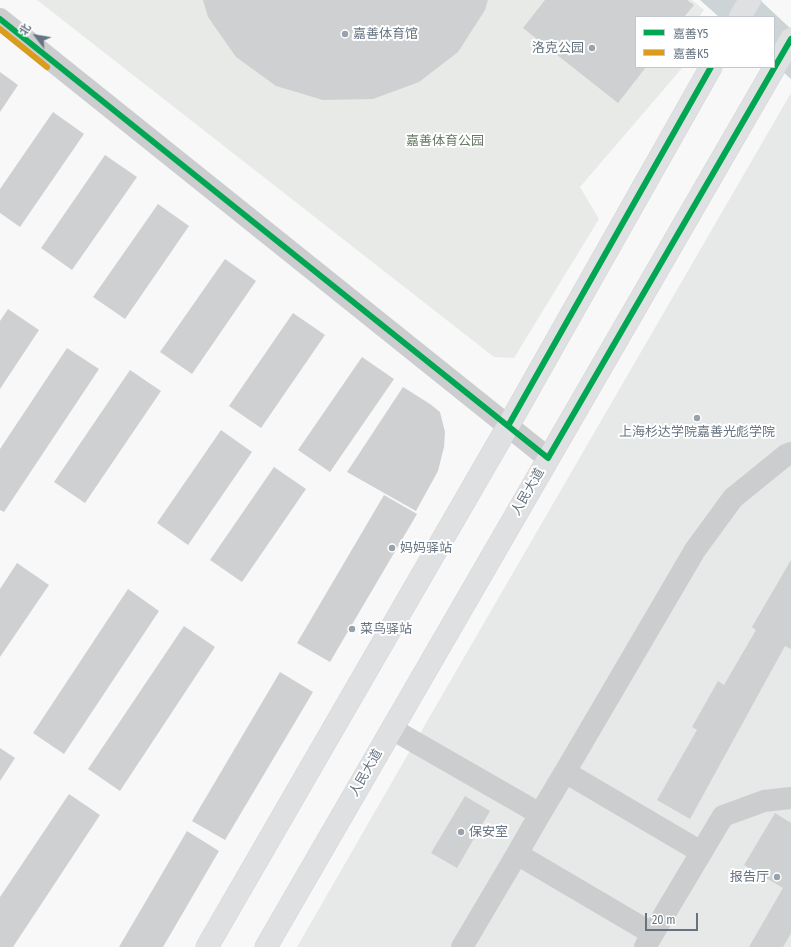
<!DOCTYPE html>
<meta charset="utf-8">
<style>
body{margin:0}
#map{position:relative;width:791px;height:947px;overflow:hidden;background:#f8f8f8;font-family:"Fira Sans Condensed","Noto Sans SC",sans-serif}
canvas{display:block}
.legend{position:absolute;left:635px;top:16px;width:140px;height:52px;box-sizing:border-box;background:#fff;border:1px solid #c2c7cd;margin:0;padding:5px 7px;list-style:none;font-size:12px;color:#667481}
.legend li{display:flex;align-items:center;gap:8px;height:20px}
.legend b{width:20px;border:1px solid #c2c7cd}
.north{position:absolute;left:16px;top:16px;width:40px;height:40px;-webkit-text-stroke:3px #fff;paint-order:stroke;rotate:301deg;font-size:11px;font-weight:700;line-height:16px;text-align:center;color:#667481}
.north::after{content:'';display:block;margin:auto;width:14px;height:18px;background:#667481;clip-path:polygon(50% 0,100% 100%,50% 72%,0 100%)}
.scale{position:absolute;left:645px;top:913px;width:53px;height:18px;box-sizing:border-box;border:2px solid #667481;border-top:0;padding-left:5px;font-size:12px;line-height:14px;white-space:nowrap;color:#667481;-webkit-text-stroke:3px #fff;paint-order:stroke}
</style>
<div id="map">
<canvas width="791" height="947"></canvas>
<ul class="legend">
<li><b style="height:5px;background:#00a651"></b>嘉善Y5</li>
<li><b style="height:5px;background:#da9c1a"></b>嘉善K5</li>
</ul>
<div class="north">北</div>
<div class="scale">20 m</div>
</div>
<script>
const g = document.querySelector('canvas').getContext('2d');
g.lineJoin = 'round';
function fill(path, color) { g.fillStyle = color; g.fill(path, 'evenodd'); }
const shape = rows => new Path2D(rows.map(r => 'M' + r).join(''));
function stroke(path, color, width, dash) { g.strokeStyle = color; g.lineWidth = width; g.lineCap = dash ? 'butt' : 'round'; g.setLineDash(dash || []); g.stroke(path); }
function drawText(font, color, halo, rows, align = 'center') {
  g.font = font + ' "Fira Sans Condensed","Noto Sans SC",sans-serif'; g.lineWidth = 4; g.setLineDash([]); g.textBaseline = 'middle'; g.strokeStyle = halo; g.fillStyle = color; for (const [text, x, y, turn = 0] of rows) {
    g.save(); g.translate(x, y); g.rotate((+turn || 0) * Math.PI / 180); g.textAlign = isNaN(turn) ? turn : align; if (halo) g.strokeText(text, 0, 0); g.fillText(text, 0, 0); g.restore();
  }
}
fill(shape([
 [791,93,791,947,297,947,415,742]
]), '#e7e8e8');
fill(shape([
 [37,0,692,0,704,10,699,17,636,17,636,67,683,67,580,187,599,219,514,358,494,357]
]), '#e7eae6');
fill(shape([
 [700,0,760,0,791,29,791,79,774,64,774,17,719,17]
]), '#ccd4d6');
fill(shape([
 [203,0,488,0,485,10,458,52,419,82,373,99,323,100,276,86,236,57,208,17],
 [545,0,687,0,694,5,684,17,636,17,636,67,646,67,618,103,523,28],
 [0,72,18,85,0,112],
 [53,112,84,134,20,227,0,213,0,189],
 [105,155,137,177,72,270,41,248],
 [158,204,189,226,125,319,93,297],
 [225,259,256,281,192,374,160,352],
 [8,309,39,330,0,389,0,321],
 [293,313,325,335,261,428,229,406],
 [67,348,99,369,4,512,0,510,0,449],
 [362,357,394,379,330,472,298,450],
 [130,370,161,391,85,503,54,482],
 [403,387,430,404,440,412,445,432,444,447,438,471,416,511,347,472],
 [221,430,252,452,188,545,157,523],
 [274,467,306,489,242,582,210,560],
 [384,495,417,514,330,662,297,643],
 [791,560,791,649,785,646,690,819,657,800,697,730,692,727,718,681,724,685,756,630,752,627],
 [17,563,49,585,0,657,0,589],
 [128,589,159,611,64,754,33,733],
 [184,626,215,647,120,791,88,769],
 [280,672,313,692,225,840,192,821],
 [0,748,15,758,0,781],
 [69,794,100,815,13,947,0,947,0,897],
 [465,796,490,811,457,868,431,853],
 [775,813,791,823,791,933,783,947,749,947,783,888,744,865],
 [187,831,219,851,163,947,119,947]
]), '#cfd0d1');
const major = shape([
 [740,17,750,0],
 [207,947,508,426,711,67],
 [266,947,791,39]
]);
stroke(major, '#d4d5d6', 23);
stroke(shape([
 [0,19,548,458],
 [392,729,540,814,517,854,653,934],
 [565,772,695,550,733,498,786,455,791,453],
 [540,814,565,772,701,852],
 [462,947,517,854],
 [645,947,723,816,764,801,791,798]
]), '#cbcdce', 22);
stroke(major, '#dfe0e1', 22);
stroke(shape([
 [0,19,548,458,791,39],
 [508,426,711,67]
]), '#00a651', 6);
stroke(shape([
 [0,29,47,67]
]), '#da9c1a', 6);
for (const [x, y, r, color] of [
 [345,34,4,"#99a2ab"],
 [592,48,4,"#99a2ab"],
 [697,418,4,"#99a2ab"],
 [392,548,4,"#99a2ab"],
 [352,629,4,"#99a2ab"],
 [461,832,4,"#99a2ab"],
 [777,877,4,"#99a2ab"]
]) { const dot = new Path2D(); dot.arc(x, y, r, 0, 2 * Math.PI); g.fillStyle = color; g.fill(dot); stroke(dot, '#fff', 1.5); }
drawText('13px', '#667481', '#fff', [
 ["嘉善体育馆",353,34],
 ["洛克公园",584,48,"right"],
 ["上海杉达学院嘉善光彪学院",697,432,"center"],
 ["妈妈驿站",400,548],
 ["菜鸟驿站",360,629],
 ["保安室",469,832],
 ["报告厅",769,877,"right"]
], 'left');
drawText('13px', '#677965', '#fff', [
 ["嘉善体育公园",445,141]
]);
drawText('13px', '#667481', '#fff', [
 ["人民大道",528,492,-60],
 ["人民大道",366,773,-60]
]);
</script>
